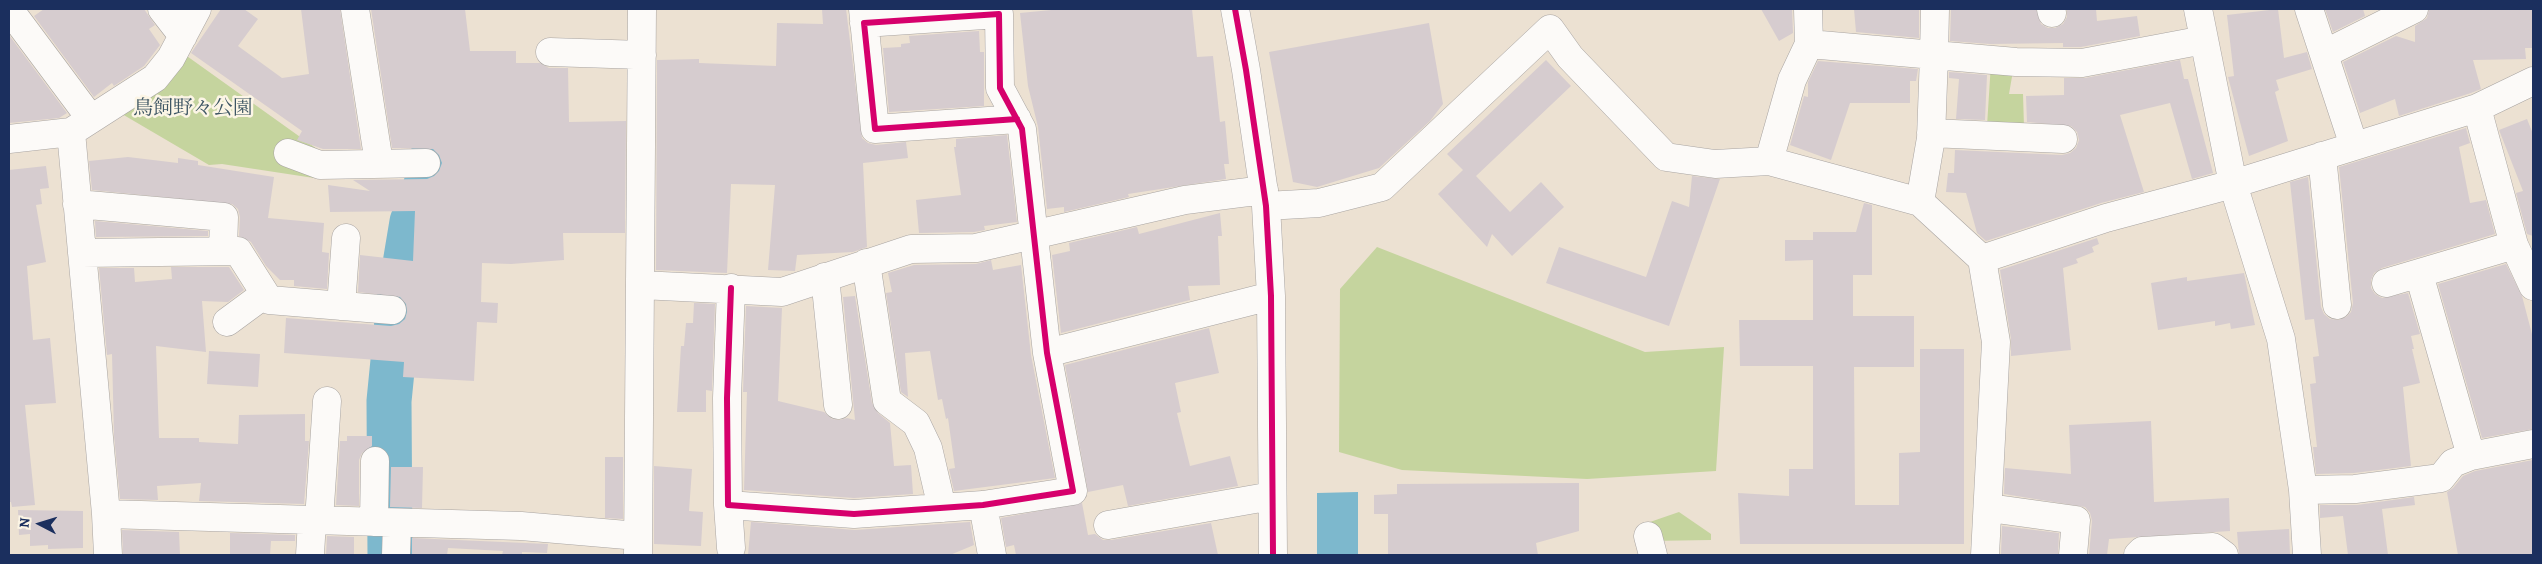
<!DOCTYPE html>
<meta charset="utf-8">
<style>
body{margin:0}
#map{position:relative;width:2542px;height:564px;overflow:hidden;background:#ece1d2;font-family:Alegreya,serif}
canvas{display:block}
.frame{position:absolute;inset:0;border:10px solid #1b2f5e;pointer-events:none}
.north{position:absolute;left:15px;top:499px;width:50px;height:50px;-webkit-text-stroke:4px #fcf5e5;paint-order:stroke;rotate:275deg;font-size:14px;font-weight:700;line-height:20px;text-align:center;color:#1b2f5e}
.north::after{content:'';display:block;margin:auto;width:18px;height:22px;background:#1b2f5e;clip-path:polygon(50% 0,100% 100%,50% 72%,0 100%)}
</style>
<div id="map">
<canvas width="2542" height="564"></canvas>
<div class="frame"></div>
<div class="north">N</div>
</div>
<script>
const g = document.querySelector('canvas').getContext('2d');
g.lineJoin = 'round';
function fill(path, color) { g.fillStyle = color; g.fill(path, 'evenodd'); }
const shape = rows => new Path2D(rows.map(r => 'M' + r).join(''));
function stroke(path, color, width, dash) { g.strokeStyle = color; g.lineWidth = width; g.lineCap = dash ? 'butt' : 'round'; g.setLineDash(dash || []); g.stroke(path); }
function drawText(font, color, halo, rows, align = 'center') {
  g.font = font + ' Alegreya,"Noto Serif JP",serif'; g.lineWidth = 5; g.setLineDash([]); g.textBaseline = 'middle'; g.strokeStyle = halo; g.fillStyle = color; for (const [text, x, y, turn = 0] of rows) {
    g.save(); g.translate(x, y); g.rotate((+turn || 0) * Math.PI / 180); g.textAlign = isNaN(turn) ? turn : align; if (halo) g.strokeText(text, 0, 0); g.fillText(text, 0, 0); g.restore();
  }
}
fill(shape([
 [184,54,317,149,314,178,222,164,209,165,122,114],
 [1991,63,2014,65,2009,94,2023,94,2024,127,1987,126],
 [1377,247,1645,352,1724,347,1716,471,1587,479,1402,470,1339,452,1340,289],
 [1679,512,1711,534,1711,540,1649,541,1647,523]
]), '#c5d49e');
fill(shape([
 [1358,492,1358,555,1317,555,1317,493]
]), '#7db8cd');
stroke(shape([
 [390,555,389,401,399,300,412,222,430,174,435,144,433,37,427,9]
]), '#7db8cd', 45);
fill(shape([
 [44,9,144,9,155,25,149,29,160,45,144,66,114,86,112,83,94,97,34,16],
 [221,9,244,9,258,19,238,46,282,78,309,74,301,9,340,9,361,149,323,149,297,140,302,131,191,53],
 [371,9,465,9,470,51,516,51,516,63,540,63,549,68,568,68,569,122,626,121,625,233,563,233,564,260,511,264,482,263,481,302,498,303,497,323,477,322,474,381,403,377,404,362,284,353,286,318,391,326,399,324,405,319,407,312,406,304,400,297,358,292,360,255,413,261,415,211,330,212,328,185,370,191,353,180,427,179,434,176,439,171,442,163,439,155,433,149,392,148],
 [822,9,846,9,862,138,868,143,876,145,906,142,908,158,863,163,867,247,853,252,797,255,795,271,768,270,775,185,731,184,727,273,656,270,657,60,699,59,699,63,776,66,777,23,823,24],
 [1062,9,1192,9,1197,57,1213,56,1220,122,1225,121,1229,164,1224,164,1226,179,1128,194,1129,197,1064,212,1064,207,1047,209,1038,127,1028,86,1020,13],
 [1761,9,1792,9,1793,33,1779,41],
 [1854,9,1919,9,1919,38,1856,32],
 [1951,9,2036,9,2041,24,2048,28,2055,28,2063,24,2067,17,2067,9,2096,9,2097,21,2137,16,2140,36,2081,47,2063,47,2063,43,1990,44,1950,41],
 [2278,9,2284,58,2307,52,2312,69,2276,80,2279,90,2275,92,2288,141,2249,156,2228,77,2234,76,2227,15],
 [2325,9,2363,9,2365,16,2333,32],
 [2429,9,2533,9,2533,48,2525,48,2526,59,2473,60,2481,89,2471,93,2399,116,2395,99,2360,113,2343,62,2396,36,2415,42,2415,26,2427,18],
 [1429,23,1443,104,1430,121,1379,168,1317,187,1293,182,1269,52],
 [979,31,980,52,984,52,984,106,889,112,883,48,901,47,901,44,910,43,909,36],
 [9,35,67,113,59,118,9,123],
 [1546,60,1571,86,1476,176,1510,212,1541,182,1564,207,1512,256,1492,234,1487,247,1438,194,1463,170,1447,154],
 [2180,60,2184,79,2188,79,2213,173,2192,179,2170,103,2120,115,2144,192,2101,203,1986,241,1977,233,1966,193,1946,192,1948,173,1954,173,1955,150,2062,155,2070,153,2076,148,2079,140,2077,132,2071,126,2027,122,2026,96,2064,95,2064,78,2085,78],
 [1818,61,1918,69,1916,81,1910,81,1910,103,1850,103,1831,160,1790,145,1804,96,1808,97,1808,82],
 [1949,72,1987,75,1985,120,1956,119,1959,79,1949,78],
 [2527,119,2533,134,2533,236,2527,234,2516,193,2523,191,2499,130],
 [2466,128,2470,143,2459,147,2470,203,2486,200,2495,234,2382,268,2374,273,2371,280,2371,288,2375,294,2382,298,2408,293,2420,334,2411,336,2414,349,2412,349,2420,383,2403,387,2411,466,2354,473,2316,474,2313,447,2317,447,2310,384,2316,383,2313,357,2319,356,2314,319,2305,320,2290,182,2308,177,2321,307,2324,314,2330,319,2339,320,2346,317,2351,312,2353,303,2339,167],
 [1007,135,1017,222,984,226,985,230,974,232,919,233,916,200,961,195,954,147,956,147,956,139],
 [128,157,178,163,178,158,198,161,198,165,274,177,268,218,324,223,322,252,329,253,327,289,294,286,294,280,280,280,266,266,251,242,239,236,240,217,238,209,232,204,92,190,89,161],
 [46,166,49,188,40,189,42,204,36,205,46,262,27,266,33,340,50,338,56,403,25,405,35,505,12,507,11,502,9,502,9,170],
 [1692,176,1720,179,1669,326,1546,283,1559,247,1646,277,1672,201,1689,207],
 [1864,203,1872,205,1872,275,1853,275,1853,316,1914,316,1914,367,1854,367,1855,505,1899,505,1899,453,1920,452,1920,349,1964,349,1964,544,1740,544,1738,493,1789,496,1789,469,1813,469,1813,366,1740,366,1739,320,1813,320,1813,260,1785,261,1785,240,1813,240,1813,232,1856,232],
 [1220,213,1222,236,1218,236,1220,285,1188,286,1190,300,1061,333,1052,255,1070,251,1069,243,1137,227,1139,234],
 [95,221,208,231,208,236,96,237],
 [2097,238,2099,244,2092,247,2094,252,2076,259,2078,263,2063,268,2071,350,2011,356,2011,339,2000,270],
 [991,260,993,270,1021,265,1031,355,1055,478,954,491,949,469,955,468,948,418,946,419,942,399,938,400,930,351,905,353,908,397,901,392,886,293,892,292,888,273,914,265,976,264],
 [2506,264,2522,296,2533,338,2533,429,2482,438,2438,284],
 [171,267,229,267,244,290,228,302,202,301,206,352,156,346,159,438,199,438,199,442,238,444,239,415,305,414,305,441,309,441,304,504,199,501,201,483,157,486,158,500,120,499,114,435,112,354,107,355,99,268,134,268,135,282,172,279],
 [2244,273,2255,325,2231,329,2230,323,2215,326,2215,321,2158,330,2151,283,2187,277,2187,281],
 [855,296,872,403,878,413,890,423,894,466,911,465,913,494,854,498,744,490,747,392,743,392,746,306,782,308,778,401,824,412,832,419,840,420,847,418,855,420,843,297],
 [694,303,715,304,712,391,706,390,706,412,677,412,681,346,684,346,686,323,693,323],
 [1209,328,1219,373,1175,383,1181,412,1177,413,1190,466,1230,456,1238,486,1128,506,1123,485,1088,492,1065,365],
 [209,351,260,354,258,387,207,384],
 [2151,421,2154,502,2229,498,2230,531,2109,539,2107,555,2089,555,2092,521,2090,513,2085,507,2004,494,2005,468,2071,474,2069,425],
 [347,436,372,436,372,446,362,453,359,460,359,506,336,505,340,441,347,441],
 [605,457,623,457,623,519,605,518],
 [2533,460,2533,555,2458,555,2447,492,2453,488,2463,476,2475,471],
 [654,466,692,469,689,511,703,512,701,546,654,544],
 [391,467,423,467,422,508,390,507],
 [1579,483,1579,531,1536,543,1538,555,1388,555,1388,514,1374,514,1374,495,1397,494,1397,484],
 [2414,497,2415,505,2382,509,2388,555,2348,555,2343,516,2320,518,2320,505,2357,505],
 [1082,503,1088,535,1095,534,1103,540,1111,540,1211,523,1218,555,1016,555,1014,545,1006,547,1001,518],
 [18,510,83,511,83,548,48,549,48,545,30,546,30,534,19,535],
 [751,522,855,530,970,522,974,545,950,555,748,555],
 [2002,526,2059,533,2058,555,2001,555],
 [2289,529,2290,555,2239,555,2237,532],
 [122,530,179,532,180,555,123,555],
 [230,533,295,535,295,541,271,541,270,555,230,555],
 [327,536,354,537,354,555,326,555],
 [412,538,548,544,547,553,522,552,522,555,502,555,503,551,448,548,447,555,412,555]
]), '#d6cccf');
const minor = shape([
 [9,9,91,119],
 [162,9,183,36],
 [355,9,379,163],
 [863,9,875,129,1017,119],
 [1235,9,1246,70,1266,206,1271,296,1273,555],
 [1808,9,1809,44,1934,55,1931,138,1920,202],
 [1935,9,1934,55,2016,62,2082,63,2204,40],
 [2051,9,2052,13],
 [2198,9,2233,184,2281,339,2303,490,2307,555],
 [2309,9,2354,146],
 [550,52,642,55],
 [2324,54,2414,9],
 [2477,108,2514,245,2533,286],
 [1931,133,2063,139],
 [9,139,71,132],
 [288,153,320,165,426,163],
 [2322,156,2337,305],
 [1769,161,1792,80,1809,44],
 [77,204,224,217,223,251],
 [1266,206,1319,203,1382,187,1550,29,1570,57,1666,157,1715,164,1769,161,1920,202,1982,259,1996,342,1985,555],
 [82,253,238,251,269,300,392,310],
 [1982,259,2106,218,2233,184,2477,108,2533,81],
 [866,263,887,401,916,423,928,448,942,508],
 [2419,274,2471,456,2533,444],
 [825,277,838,405],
 [2386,283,2514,245],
 [641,285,782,292,911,249,976,248,1185,200,1264,190],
 [731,288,727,398,728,505,854,514,983,505,1073,491,1047,353,1022,129,1000,88,999,14,864,23],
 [341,306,346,238],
 [227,322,265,294],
 [1047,353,1271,296],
 [2303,490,2355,489,2441,478,2453,463,2471,456],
 [728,505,731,548],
 [983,505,992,555],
 [1989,508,2076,520,2073,555],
 [106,514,521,526,638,536],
 [319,520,327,401],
 [374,522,375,461],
 [1108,525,1272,496],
 [1648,536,1653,555],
 [108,555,106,514,71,132,155,78,171,58,197,9],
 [310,555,312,520],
 [396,555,397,523],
 [638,555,642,9],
 [2138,555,2142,551,2213,547,2224,555]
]);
stroke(minor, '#a8a4a2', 29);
stroke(minor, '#fcfaf8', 28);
stroke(shape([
 [1235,9,1246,70,1266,206,1271,296,1273,555],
 [731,288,727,398,728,505,854,514,983,505,1073,491,1047,353,1022,129,1000,88,999,14,864,23,875,129,1017,119]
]), '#d6006c', 6);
drawText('20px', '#3e5664', '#fcf5e5', [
 ["鳥飼野々公園",193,109]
]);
</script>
